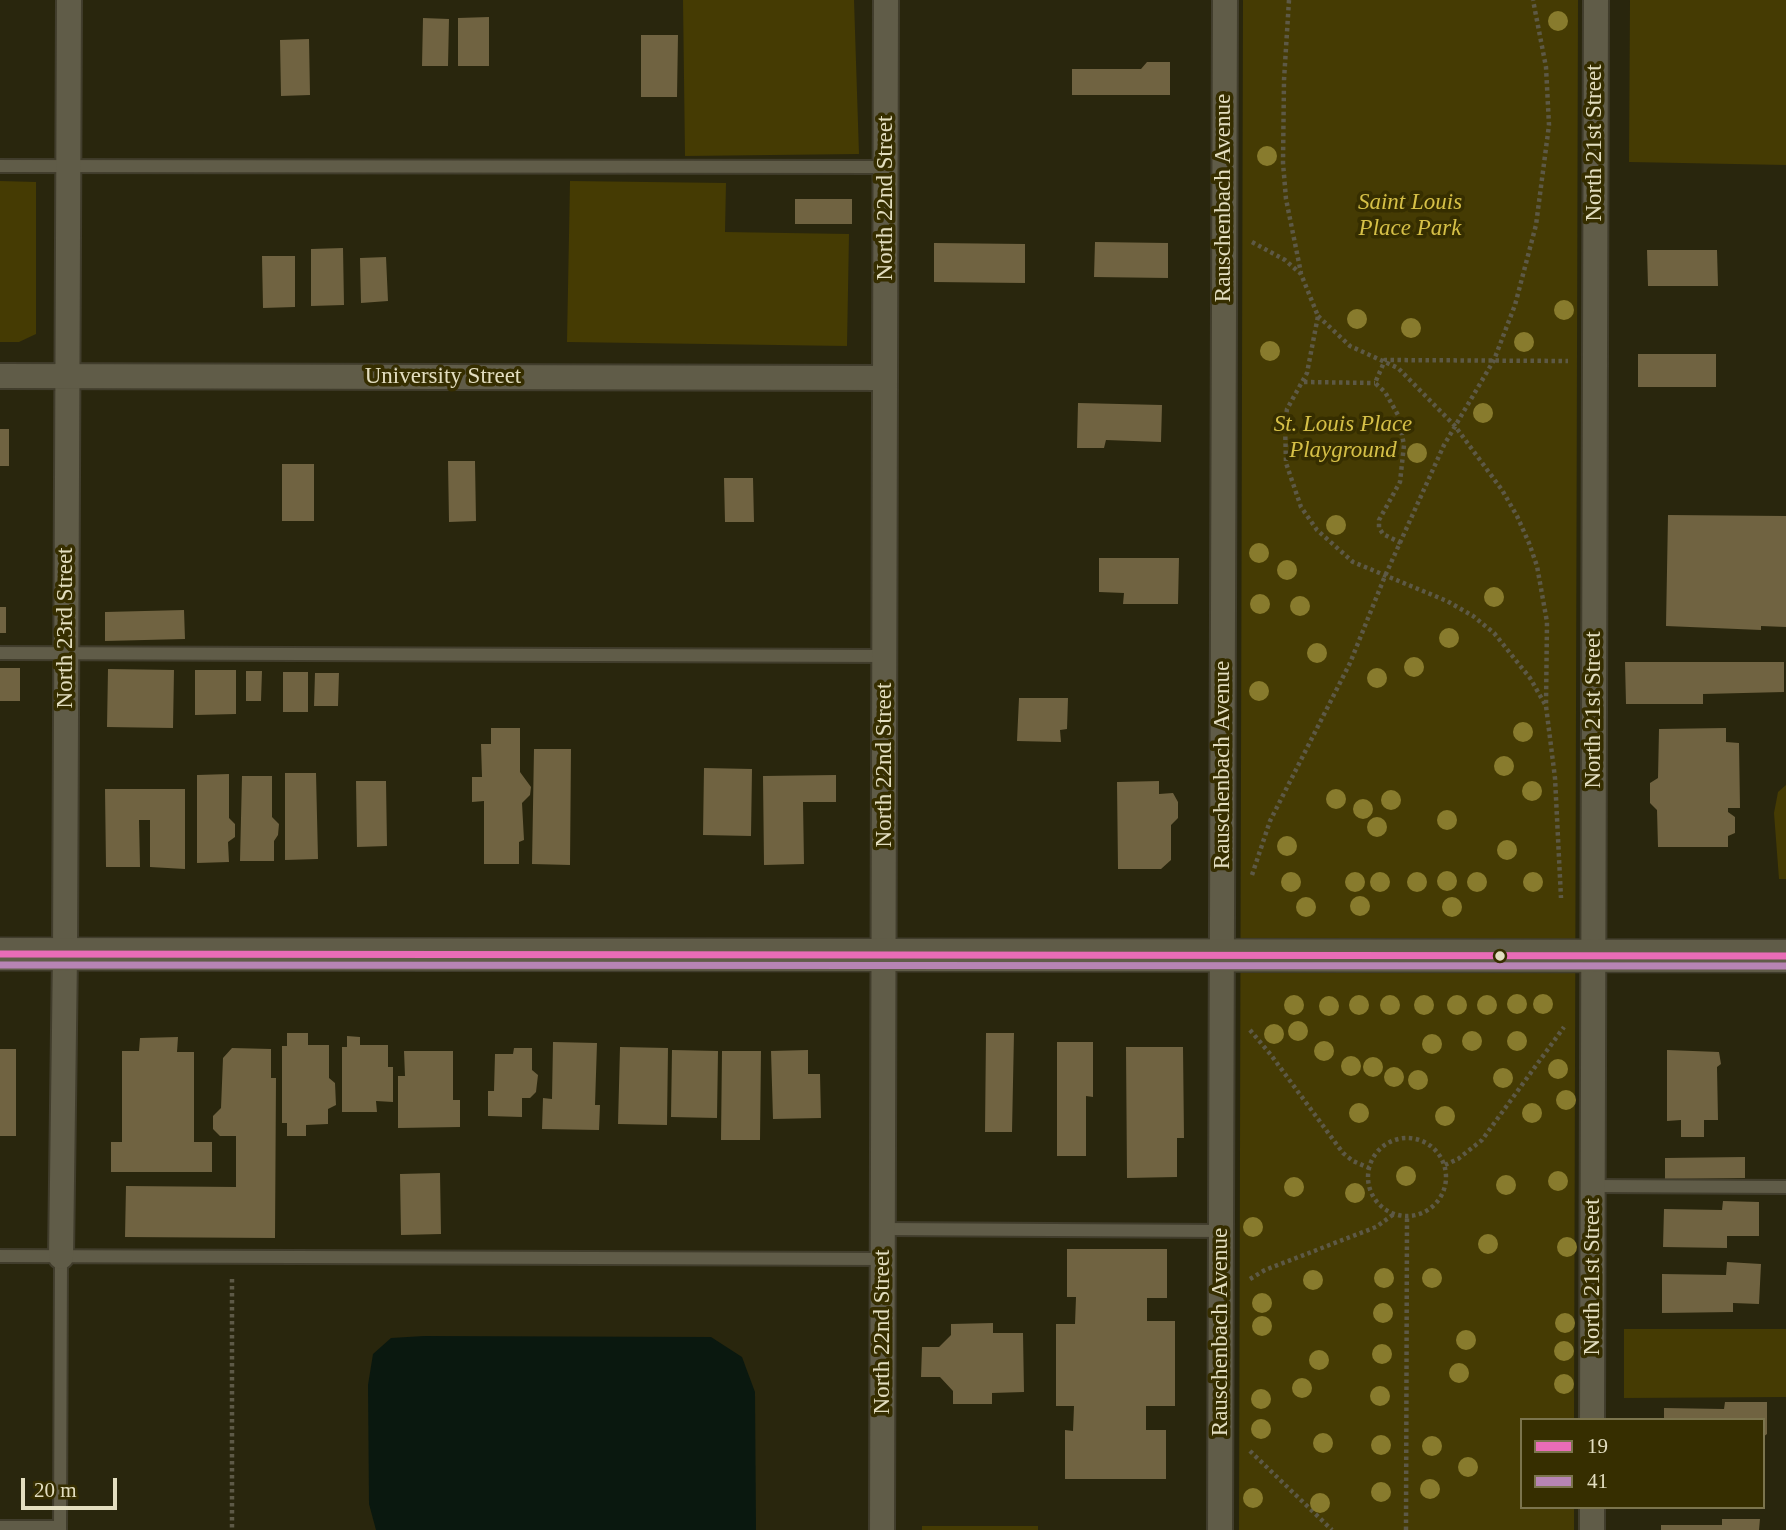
<!DOCTYPE html>
<style>
body{margin:0}
#map{position:relative;width:1786px;height:1530px;overflow:hidden;background:#29260d;font-family:"Times New Roman",serif}
canvas{display:block}
.legend{position:absolute;left:1520px;top:1418px;width:245px;height:91px;box-sizing:border-box;background:#362e00;border:2px solid #7b744d;margin:0;padding:9px 12px;list-style:none;font-size:21px;color:#e3dec0}
.legend li{display:flex;align-items:center;gap:14px;height:35px}
.legend b{width:35px;border:2px solid #7b744d}
.scale{position:absolute;left:21px;top:1478px;width:96px;height:32px;box-sizing:border-box;border:4px solid #e3dec0;border-top:0;padding-left:9px;font-size:21px;line-height:24px;white-space:nowrap;color:#e3dec0;-webkit-text-stroke:5px #362e00;paint-order:stroke}
</style>
<div id="map">
<canvas width="1786" height="1530"></canvas>
<ul class="legend">
<li><b style="height:9px;background:#e96cb7"></b>19</li>
<li><b style="height:9px;background:#b784b4"></b>41</li>
</ul>
<div class="scale">20 m</div>
</div>
<script>
const g = document.querySelector('canvas').getContext('2d');
g.lineJoin = 'round';
function fill(path, color) { g.fillStyle = color; g.fill(path, 'evenodd'); }
const shape = rows => new Path2D(rows.map(r => 'M' + r).join(''));
function stroke(path, color, width, dash) { g.strokeStyle = color; g.lineWidth = width; g.lineCap = dash ? 'butt' : 'round'; g.setLineDash(dash || []); g.stroke(path); }
function drawText(font, color, halo, rows, align = 'center') {
  g.font = font + ' "Times New Roman",serif'; g.lineWidth = 7; g.setLineDash([]); g.textBaseline = 'middle'; g.strokeStyle = halo; g.fillStyle = color; for (const [text, x, y, turn = 0] of rows) {
    g.save(); g.translate(x, y); g.rotate((+turn || 0) * Math.PI / 180); g.textAlign = isNaN(turn) ? turn : align; if (halo) g.strokeText(text, 0, 0); g.fillText(text, 0, 0); g.restore();
  }
}
fill(shape([
 [683,0,854,0,859,154,685,156],
 [1243,0,1578,0,1574,1420,1522,1420,1522,1507,1574,1507,1574,1530,1239,1530],
 [1630,0,1786,0,1786,165,1629,162],
 [0,181,36,182,36,334,19,342,0,342],
 [570,181,726,183,725,232,849,234,847,346,567,342],
 [1786,785,1786,879,1779,879,1774,813,1778,792],
 [1624,1329,1786,1329,1786,1397,1624,1398],
 [922,1526,1038,1526,1038,1530,922,1530]
]), '#453b03');
fill(shape([
 [424,1336,711,1337,742,1357,755,1392,756,1530,376,1530,369,1504,368,1385,373,1354,391,1338]
]), '#0a180f');
fill(shape([
 [489,17,489,66,458,66,458,18],
 [423,18,449,19,448,66,422,66],
 [641,35,678,35,677,97,641,97],
 [309,39,310,95,281,96,280,40],
 [1147,62,1170,62,1170,95,1072,95,1072,69,1141,69],
 [795,199,852,199,852,224,795,224],
 [1095,242,1168,243,1168,278,1094,277],
 [934,243,1025,244,1025,283,934,282],
 [343,248,344,305,311,306,311,249],
 [1647,250,1717,250,1718,286,1648,286],
 [262,256,295,256,295,307,263,308],
 [386,257,388,301,361,303,360,258],
 [1638,354,1716,354,1716,387,1638,387],
 [1078,403,1162,405,1161,442,1106,440,1104,448,1077,448],
 [0,429,9,429,9,466,0,466],
 [448,461,475,461,476,521,449,522],
 [282,464,314,464,314,521,282,521],
 [724,478,753,478,754,522,725,522],
 [1668,515,1786,516,1786,627,1761,626,1761,630,1666,626],
 [1099,558,1179,558,1178,604,1123,604,1124,593,1099,592],
 [0,607,6,607,6,633,0,633],
 [184,610,185,639,105,641,105,612],
 [1625,662,1784,662,1784,692,1703,694,1703,704,1626,704],
 [0,668,20,668,20,701,0,701],
 [108,669,174,670,173,728,107,727],
 [195,670,236,670,236,714,195,715],
 [246,671,262,671,261,701,246,701],
 [283,672,308,672,308,712,283,712],
 [315,673,339,673,338,706,314,706],
 [1019,698,1068,698,1067,729,1060,730,1061,742,1017,741],
 [491,728,520,728,520,772,531,787,530,795,522,803,524,840,519,842,519,864,484,864,484,801,472,802,472,777,482,777,481,744,491,744],
 [1726,728,1726,742,1739,743,1740,808,1728,808,1728,812,1735,817,1735,833,1728,836,1728,847,1658,847,1657,810,1650,803,1650,783,1658,778,1659,729],
 [534,749,571,749,570,865,532,864],
 [704,768,752,769,751,836,703,835],
 [285,773,316,773,318,859,285,860],
 [229,774,229,818,235,824,235,837,228,842,229,862,197,863,197,775],
 [836,775,836,802,803,802,804,864,764,865,763,776],
 [242,776,272,776,272,817,279,824,278,835,274,841,274,861,240,861],
 [356,781,386,781,387,846,357,847],
 [1159,781,1159,794,1173,793,1178,802,1178,818,1171,825,1171,860,1161,869,1118,869,1117,782],
 [105,789,185,789,185,869,150,867,150,820,139,820,140,867,106,867],
 [287,1033,308,1033,308,1045,329,1045,329,1078,335,1083,336,1105,328,1109,328,1124,306,1125,306,1136,287,1136,287,1123,282,1123,282,1046,287,1046],
 [986,1033,1014,1033,1012,1132,985,1132],
 [347,1036,360,1037,360,1045,388,1045,388,1067,393,1067,393,1102,376,1101,377,1112,342,1112,342,1047,347,1047],
 [178,1037,177,1052,194,1052,194,1142,212,1142,212,1172,111,1172,111,1142,122,1142,122,1051,139,1051,140,1038],
 [553,1042,597,1043,595,1105,600,1105,599,1130,542,1129,543,1098,552,1099],
 [1057,1042,1093,1042,1093,1097,1086,1096,1086,1156,1057,1156],
 [620,1047,668,1048,667,1125,618,1124],
 [1126,1047,1183,1047,1184,1138,1177,1138,1177,1177,1127,1178],
 [232,1048,271,1049,271,1078,276,1078,275,1238,125,1237,126,1186,236,1187,236,1136,220,1136,213,1129,213,1116,221,1108,223,1058],
 [514,1048,532,1048,532,1070,538,1075,536,1092,530,1098,522,1098,522,1117,488,1116,488,1091,494,1091,495,1054,513,1054],
 [0,1049,16,1049,16,1136,0,1136],
 [672,1050,718,1051,717,1118,671,1117],
 [808,1050,808,1074,820,1074,821,1118,773,1119,771,1051],
 [1667,1050,1719,1052,1721,1064,1717,1067,1718,1120,1704,1120,1704,1137,1681,1137,1681,1120,1667,1121],
 [404,1051,453,1051,453,1100,460,1100,460,1127,398,1128,398,1076,405,1076],
 [722,1051,761,1051,760,1140,721,1140],
 [1745,1157,1745,1178,1665,1179,1665,1158],
 [440,1173,441,1234,401,1235,400,1174],
 [1723,1201,1759,1202,1759,1236,1727,1236,1727,1248,1663,1247,1664,1209,1722,1210],
 [1067,1249,1167,1249,1167,1298,1147,1298,1147,1321,1175,1321,1175,1406,1146,1406,1146,1430,1166,1430,1166,1479,1065,1479,1065,1430,1073,1431,1074,1406,1056,1406,1056,1324,1075,1324,1076,1297,1067,1297],
 [1727,1262,1761,1264,1759,1304,1733,1303,1733,1312,1662,1313,1662,1274,1726,1275],
 [993,1323,993,1333,1023,1333,1024,1392,992,1393,992,1404,953,1404,953,1391,940,1377,921,1377,922,1347,939,1347,951,1335,951,1324],
 [1725,1402,1767,1402,1767,1434,1763,1437,1763,1420,1664,1420,1664,1408,1724,1409],
 [1722,1519,1760,1519,1759,1530,1661,1530,1661,1525,1722,1525]
]), '#706341');
const service = shape([
 [0,166,886,167],
 [0,653,885,656],
 [1593,1186,1786,1187],
 [883,1229,1221,1231],
 [0,1256,883,1259],
 [0,1527,60,1527],
 [60,1530,61,1257]
]);
const minor = shape([
 [0,376,885,378],
 [61,1257,65,954,69,0],
 [1592,1420,1596,0],
 [882,1530,886,0],
 [1220,1530,1225,0],
 [1592,1530,1592,1507]
]);
const tertiary = shape([
 [0,954,1786,956]
]);
stroke(service, '#413d2c', 16);
stroke(minor, '#413d2c', 28);
stroke(tertiary, '#413d2c', 35);
stroke(shape([
 [1289,0,1284,80,1283,163,1286,199,1301,273],
 [1252,242,1285,260,1301,274,1318,316,1307,373,1287,409,1285,424,1286,463,1301,507,1317,530,1353,562,1447,601,1473,616,1494,633,1530,678,1546,706],
 [1318,316,1350,346,1398,368,1455,426,1502,490,1517,516,1529,543,1537,566,1547,622,1546,706,1555,778,1561,898],
 [1304,382,1375,383],
 [1401,543,1383,534,1379,528,1379,520,1400,482,1404,445,1398,415,1385,392,1375,383,1385,360,1568,361],
 [1252,875,1270,821,1350,663,1385,576,1444,445,1494,360,1515,305,1536,225,1549,125,1546,67,1533,0],
 [1250,1030,1271,1055,1343,1153,1353,1161,1369,1168],
 '1368 1177a39 39 0 1 1 78 0a39 39 0 1 1-78 0Z',
 [1445,1165,1458,1159,1482,1140,1564,1027],
 [232,1279,232,1530],
 [1250,1279,1265,1270,1376,1227,1394,1214],
 [1250,1451,1332,1530],
 [1406,1530,1407,1215]
]), '#5d5946', 4.5, [3.5, 3.5]);
stroke(service, '#605c48', 12);
stroke(minor, '#605c48', 24);
stroke(tertiary, '#605c48', 32);
stroke(shape([
 [0,954,1786,956]
]), '#e96cb7', 7);
stroke(shape([
 [0,965,1786,966]
]), '#b784b4', 7);
g.fillStyle = '#887b2d';
for (const [x, y] of [
 [1558,21],
 [1267,156],
 [1564,310],
 [1357,319],
 [1411,328],
 [1524,342],
 [1270,351],
 [1483,413],
 [1417,453],
 [1336,525],
 [1259,553],
 [1287,570],
 [1494,597],
 [1260,604],
 [1300,606],
 [1449,638],
 [1317,653],
 [1414,667],
 [1377,678],
 [1259,691],
 [1523,732],
 [1504,766],
 [1532,791],
 [1336,799],
 [1391,800],
 [1363,809],
 [1447,820],
 [1377,827],
 [1287,846],
 [1507,850],
 [1447,881],
 [1291,882],
 [1355,882],
 [1380,882],
 [1417,882],
 [1477,882],
 [1533,882],
 [1360,906],
 [1306,907],
 [1452,907],
 [1517,1004],
 [1543,1004],
 [1294,1005],
 [1359,1005],
 [1390,1005],
 [1424,1005],
 [1457,1005],
 [1487,1005],
 [1329,1006],
 [1298,1031],
 [1274,1034],
 [1472,1041],
 [1517,1041],
 [1432,1044],
 [1324,1051],
 [1351,1066],
 [1373,1067],
 [1558,1069],
 [1394,1077],
 [1503,1078],
 [1418,1080],
 [1566,1100],
 [1359,1113],
 [1532,1113],
 [1445,1116],
 [1406,1176],
 [1558,1181],
 [1506,1185],
 [1294,1187],
 [1355,1193],
 [1253,1227],
 [1488,1244],
 [1567,1247],
 [1384,1278],
 [1432,1278],
 [1313,1280],
 [1262,1303],
 [1383,1313],
 [1565,1323],
 [1262,1326],
 [1466,1340],
 [1564,1351],
 [1382,1354],
 [1319,1360],
 [1459,1373],
 [1564,1384],
 [1302,1388],
 [1380,1396],
 [1261,1399],
 [1261,1429],
 [1323,1443],
 [1381,1445],
 [1432,1446],
 [1468,1467],
 [1430,1489],
 [1381,1492],
 [1253,1498],
 [1320,1503]
]) { g.beginPath(); g.arc(x, y, 10, 0, 2 * Math.PI); g.fill(); }
for (const [x, y, r, color] of [
 [1500,956,6,"#e3dec0"]
]) { const dot = new Path2D(); dot.arc(x, y, r, 0, 2 * Math.PI); g.fillStyle = color; g.fill(dot); stroke(dot, '#362e00', 2.5); }
drawText('23px', '#e3dec0', '#362e00', [
 ["North 21st Street",1595,143,-90],
 ["North 22nd Street",886,198,-90],
 ["Rauschenbach Avenue",1224,198,-90],
 ["University Street",443,377],
 ["North 23rd Street",66,628,-90],
 ["North 21st Street",1594,710,-90],
 ["North 22nd Street",885,765,-90],
 ["Rauschenbach Avenue",1223,765,-90],
 ["North 21st Street",1593,1277,-90],
 ["North 22nd Street",883,1332,-90],
 ["Rauschenbach Avenue",1221,1332,-90]
]);
drawText('italic 23px', '#d6c047', '#362e00', [
 ["Saint Louis",1410,203],
 ["Place Park",1410,229],
 ["St. Louis Place",1343,425],
 ["Playground",1343,451]
]);
</script>
